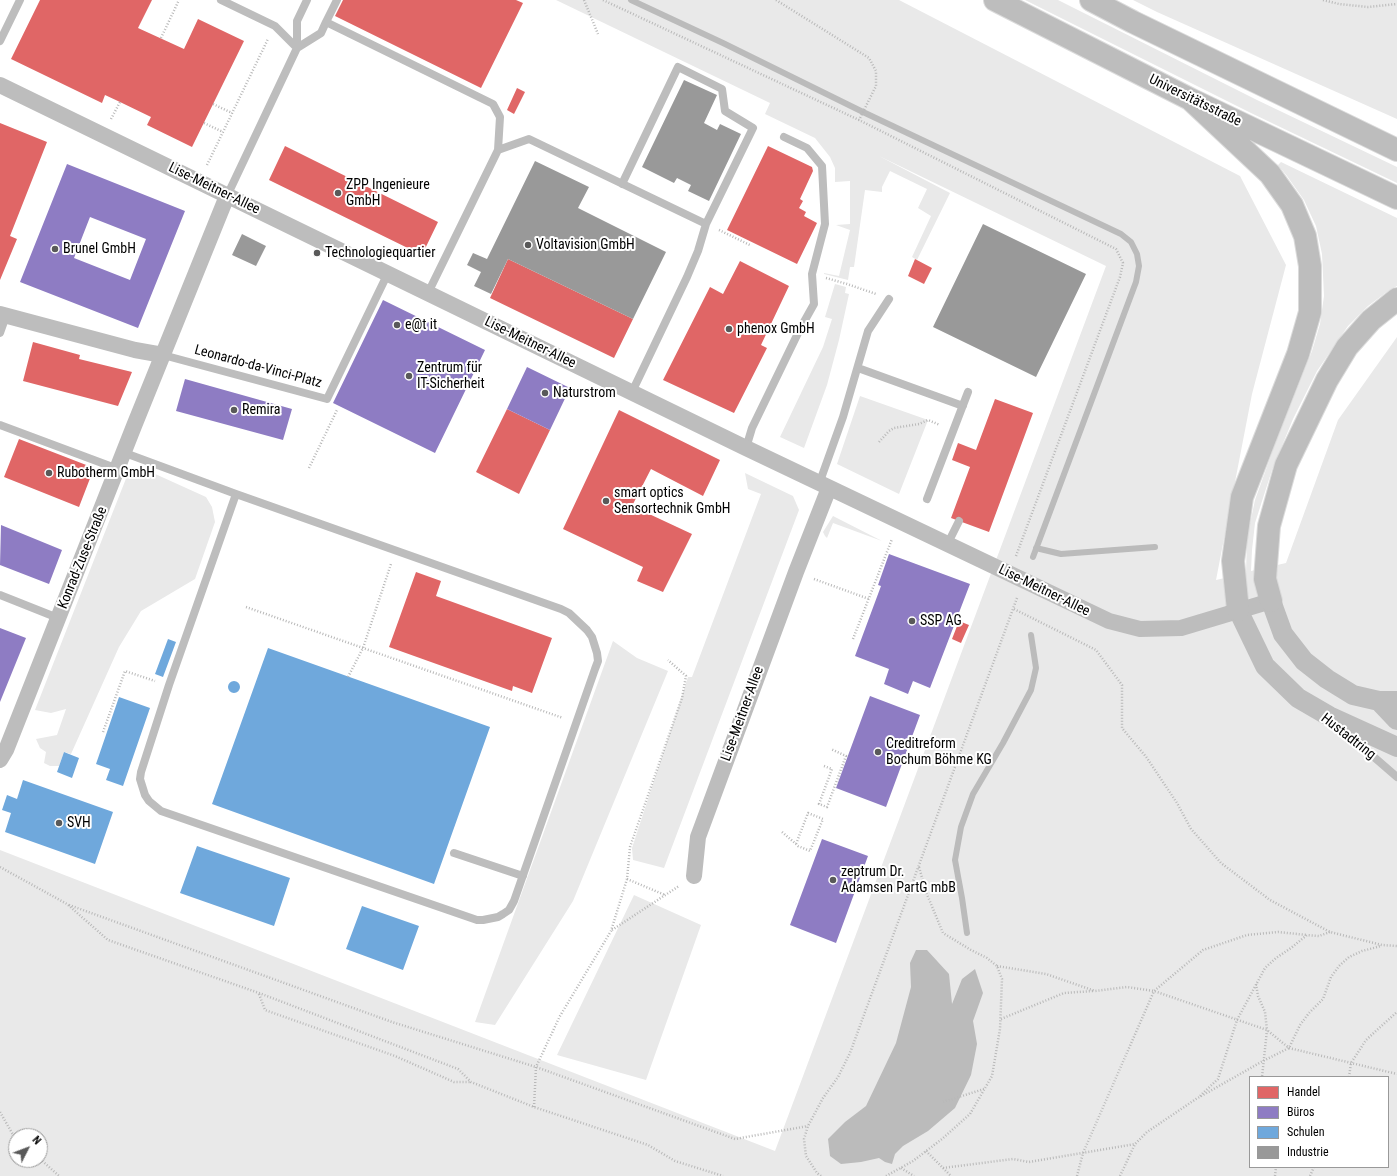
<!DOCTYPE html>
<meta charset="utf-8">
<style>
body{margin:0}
#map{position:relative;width:1397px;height:1176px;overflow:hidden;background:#fff;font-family:"Roboto Condensed",sans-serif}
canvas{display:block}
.legend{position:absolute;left:1249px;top:1076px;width:140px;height:92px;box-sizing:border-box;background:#fff;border:1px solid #999;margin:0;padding:5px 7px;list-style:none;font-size:12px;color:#000}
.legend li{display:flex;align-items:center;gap:8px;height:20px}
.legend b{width:20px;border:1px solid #999}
.north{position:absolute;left:8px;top:1128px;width:40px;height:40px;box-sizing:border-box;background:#fff;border:1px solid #999;border-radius:50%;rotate:48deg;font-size:11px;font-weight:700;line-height:16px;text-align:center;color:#000}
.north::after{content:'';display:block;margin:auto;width:14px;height:18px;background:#595959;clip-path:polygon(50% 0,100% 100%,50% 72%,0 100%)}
</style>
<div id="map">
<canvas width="1397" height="1176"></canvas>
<ul class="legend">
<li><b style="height:11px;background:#e06666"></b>Handel</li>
<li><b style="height:11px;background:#8e7cc3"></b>Büros</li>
<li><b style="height:11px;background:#6fa8dc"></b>Schulen</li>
<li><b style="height:11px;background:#999"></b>Industrie</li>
</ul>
<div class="north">N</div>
</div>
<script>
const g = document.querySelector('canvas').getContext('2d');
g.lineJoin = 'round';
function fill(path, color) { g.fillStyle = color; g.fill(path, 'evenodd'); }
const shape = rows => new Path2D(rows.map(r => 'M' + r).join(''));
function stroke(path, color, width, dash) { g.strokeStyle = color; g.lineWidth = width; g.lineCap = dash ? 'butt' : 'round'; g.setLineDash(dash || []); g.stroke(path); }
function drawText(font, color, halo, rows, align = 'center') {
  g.font = font + ' "Roboto Condensed",sans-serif'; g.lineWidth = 4; g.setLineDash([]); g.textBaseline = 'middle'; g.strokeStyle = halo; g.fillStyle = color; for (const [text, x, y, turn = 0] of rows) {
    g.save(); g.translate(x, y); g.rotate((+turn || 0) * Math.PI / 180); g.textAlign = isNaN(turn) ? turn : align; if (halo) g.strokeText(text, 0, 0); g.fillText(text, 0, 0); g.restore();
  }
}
fill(shape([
 [556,0,899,0,1240,176,1286,265,1252,394,1216,580,1246,573,1247,538,1255,500,1273,450,1312,351,1320,324,1324,296,1322,254,1316,226,1304,200,1287,176,1278,165,1281,162,1397,218,1397,286,1388,291,1368,306,1348,326,1317,371,1293,419,1272,470,1255,523,1252,550,1251,571,1286,563,1338,420,1397,337,1397,1176,0,1176,0,850,775,1151,1106,266,879,156,950,193,917,260,912,257,931,216,918,208,927,189,890,171,882,187,882,192,865,190,854,267,850,267,848,280,824,274,824,273,839,276,850,230,836,225,850,224,850,181,835,182,835,168,830,157,815,138,765,114,770,103],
 [1250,1077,1388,1077,1388,1167,1250,1167],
 [16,1136,40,1136,40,1160,16,1160],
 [1025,0,1058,0,1257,100,1397,167,1397,183,1251,113],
 [1133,0,1397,0,1397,119,1157,12],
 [835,284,846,287,845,293,849,294,839,340,827,385,804,448,780,437,823,347,832,319,825,317],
 [860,396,928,420,899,494,837,464],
 [142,468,206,497,212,507,215,522,195,579,141,611,119,647,71,754,64,752,59,766,50,766,44,763,46,752,40,748,36,739,57,735,66,709,51,713,35,710,127,476,132,469],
 [745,473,793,496,799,510,664,868,633,860,632,848,688,677,692,677,761,494,748,489],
 [833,516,882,541,833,523,827,538,825,536,823,532],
 [613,641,637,658,668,671,573,901,495,1025,475,1022],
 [634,895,701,925,646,1080,557,1055]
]), '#e9e9e9');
fill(shape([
 [916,950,927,950,949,974,952,1004,962,979,975,969,983,993,973,1021,977,1044,971,1075,955,1108,928,1131,903,1146,895,1154,892,1164,885,1162,879,1158,861,1162,841,1164,830,1156,828,1139,845,1122,866,1106,896,1043,911,987,910,963]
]), '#bbb');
fill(shape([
 [40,0,152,0,138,28,184,49,198,19,244,41,192,147,147,125,151,117,120,102,105,95,102,103,11,59],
 [343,0,516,0,523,3,481,88,335,16],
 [517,88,525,92,514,114,507,110],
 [0,123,47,142,10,236,17,239,0,280],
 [285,146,438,222,422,255,269,180],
 [768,146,812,167,813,171,800,199,803,201,799,208,806,212,804,216,817,223,797,264,727,230],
 [508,259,633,319,614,358,490,298],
 [915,259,932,268,924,284,908,276],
 [740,261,789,286,761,345,767,348,734,413,663,380,710,287,723,294],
 [33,342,80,355,79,359,132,372,118,406,23,381],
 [995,399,1033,413,989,532,951,518,970,467,952,460,958,443,976,450],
 [507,409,550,430,519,494,476,472],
 [619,410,720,460,703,496,651,469,632,506,692,534,663,592,637,581,643,567,563,529],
 [19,439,94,468,79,507,4,477],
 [416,572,441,581,436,596,552,638,532,693,513,686,512,691,389,647],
 [959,621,969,625,961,643,952,639]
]), '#e06666');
fill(shape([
 [67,164,185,211,138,328,20,282],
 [90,217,146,239,130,280,74,258],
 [383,300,485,350,435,453,333,403],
 [527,367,570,388,550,430,507,409],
 [185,379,292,409,283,440,176,411],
 [1,525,62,550,49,584,0,565],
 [889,554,970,584,930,688,913,681,908,694,884,684,889,669,855,656,881,586,878,585],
 [0,628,26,638,0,702],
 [870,696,920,715,886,807,836,788],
 [822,839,868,856,836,943,790,925]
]), '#8e7cc3');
fill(shape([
 [168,639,176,642,163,677,155,674],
 [268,648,490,727,434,884,212,804],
 '228 687a6 6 0 1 1 12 0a6 6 0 1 1-12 0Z',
 [119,697,150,708,123,786,106,780,110,769,96,764],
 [64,752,79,758,72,778,57,772],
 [23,780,113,812,95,864,5,832,11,813,2,810,7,795,17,799],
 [197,846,290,878,274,926,180,893],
 [362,906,419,926,403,970,346,949]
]), '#6fa8dc');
fill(shape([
 [684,80,717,95,704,123,717,130,720,124,741,134,709,201,688,191,691,185,677,178,674,183,642,167],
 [535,161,589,187,578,208,666,252,633,319,508,259,491,294,474,286,481,272,467,265,473,253,487,259],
 [983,224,1086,274,1036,377,933,327],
 [242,234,266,246,256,266,232,255]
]), '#999');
stroke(shape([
 [631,0,723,43,863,112,1121,234,1131,242,1137,254,1139,266,1136,282,1033,557],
 [1036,548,1061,554,1155,547],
 [967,933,962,898,955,860,961,827,973,794,1003,743,1031,690,1036,668,1031,635]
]), '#bbb', 6);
const trunk = shape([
 [995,0,1190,99,1397,198],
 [1091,0,1133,22,1397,150],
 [1190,99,1270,174,1292,205,1305,236,1310,266,1310,312,1298,354,1242,497,1233,561,1238,610],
 [1271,601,1265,579,1269,526,1286,465,1327,380,1347,347,1371,320,1397,299]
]);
stroke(trunk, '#dbdbdb', 24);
stroke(shape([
 [584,0,598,34],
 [603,0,859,120,1116,249,1123,263,1120,277,1016,556],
 [776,0,869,58,876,71,876,86,859,120],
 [1323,0,1339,4,1368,7,1397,4],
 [161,38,179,0],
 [213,104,232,113],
 [111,119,120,102],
 [204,123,223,132],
 [207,165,268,39],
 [719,230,750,245],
 [826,278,847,284,876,294],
 [879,442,889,431,894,428,919,424,928,420,940,425],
 [309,468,337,410],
 [814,579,869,599],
 [246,607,563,718],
 [1014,609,1096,650,1122,685,1122,728,1147,758,1177,803,1191,829,1221,863,1270,900,1330,932,1382,945,1397,946],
 [853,639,892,539],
 [348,677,363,648,391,564],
 [103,732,125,671,155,681],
 [824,766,832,769,819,804,827,807,846,756,831,749],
 [782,832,796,844,798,846,810,851,823,819,808,813,796,844],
 [0,867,67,904,108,940,259,993,458,1069,471,1082,534,1107,648,1145,675,1161,723,1176],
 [627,879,665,895],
 [69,905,392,1022,536,1067,735,1139,808,1126],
 [612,930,679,886],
 [997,966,1046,974,1095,991,1127,987,1154,991,1267,1030,1289,1048,1397,1074],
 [1256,984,1258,996,1265,1012,1267,1030,1262,1077],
 [259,994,265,1010,395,1056,454,1082,471,1082],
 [1001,1019,1064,993,1093,991],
 [1349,1077,1351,1063,1366,1040,1397,1012],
 [1200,1096,1218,1079,1237,1020,1265,968,1276,958,1291,948,1307,935,1319,936,1330,932],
 [943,1102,984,1089],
 [534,1107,536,1067,560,1016,611,931,627,879,630,847,682,698,686,676,668,660],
 [0,1112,12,1133,16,1137],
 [926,1151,951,1176],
 [40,1159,59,1176],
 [901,1168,914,1176],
 [943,1168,1013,1159,1029,1162,1135,1144],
 [821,1176,817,1173,806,1156,804,1139,808,1126,823,1098,838,1077,850,1053,1017,598],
 [886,1176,913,1161,942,1139,970,1114,992,1076,1000,1029,1002,979,997,966,987,958,971,950,943,933,926,892,919,867],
 [1077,1176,1083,1153,1154,991,1203,950,1247,935,1278,932,1307,935],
 [1120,1176,1135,1144,1147,1132,1196,1099,1263,1061,1289,1048,1300,1025,1309,1013,1323,999,1331,977,1339,966,1349,957,1362,951,1381,946],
 [1275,1176,1276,1167],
 [1310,1176,1314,1167]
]), '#b8b8b8', 2.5, [1, 2]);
stroke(shape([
 [221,0,275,26,297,48],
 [326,22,337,0],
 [0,41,20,0],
 [297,48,321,33,326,22,493,104,500,117,498,150,428,293],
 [498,150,529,139,706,224],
 [622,184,678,67,722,89,725,111,753,128,706,224,698,251,687,277,632,392],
 [227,196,297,48,297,21,307,0],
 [0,333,6,316],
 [163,355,327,399,388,273],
 [858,368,963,406],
 [0,425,118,469],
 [746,448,752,428,800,329,814,304,812,274,825,224,822,166,807,148,784,137],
 [125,453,236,494,561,609,569,613,587,630,592,637,597,653,598,661,595,669,514,901,509,910,503,914,498,917,483,920,477,920,161,811,149,801,145,795,140,779,141,772,169,685,236,494],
 [819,484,843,417,868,331,889,299],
 [927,499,968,392],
 [947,545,959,521],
 [0,595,58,618],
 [1340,730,1360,745,1397,777],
 [454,853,523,876]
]), '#bdbdbd', 8);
stroke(shape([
 [0,85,746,448,1109,621,1140,629,1181,628,1271,601],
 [0,314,135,350,163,355],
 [0,760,6,750,134,426,227,196],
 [694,876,698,837,796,572,829,488]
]), '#bdbdbd', 16);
stroke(shape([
 [1271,601,1283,634,1304,661,1327,679,1353,695,1379,701,1397,701],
 [1238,610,1265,666,1298,698,1329,716,1397,747],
 [1379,701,1397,720]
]), '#bdbdbd', 20);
stroke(trunk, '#bdbdbd', 22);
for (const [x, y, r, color] of [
 [338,193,4,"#595959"],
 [528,245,4,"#595959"],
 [55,249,4,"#595959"],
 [317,253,4,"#595959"],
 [397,325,4,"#595959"],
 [729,329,4,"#595959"],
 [409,376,4,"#595959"],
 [545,393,4,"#595959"],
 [234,410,4,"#595959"],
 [49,473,4,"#595959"],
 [606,501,4,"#595959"],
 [912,621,4,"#595959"],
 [878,752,4,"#595959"],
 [59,823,4,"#595959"],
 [833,880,4,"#595959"]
]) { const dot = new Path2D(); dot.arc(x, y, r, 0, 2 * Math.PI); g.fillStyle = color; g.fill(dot); stroke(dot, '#fff', 1.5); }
drawText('14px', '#000', '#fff', [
 ["Universitätsstraße",1195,101,26],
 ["Lise-Meitner-Allee",214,189,26],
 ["Lise-Meitner-Allee",530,343,26],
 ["Leonardo-da-Vinci-Platz",258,367,15],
 ["Konrad-Zuse-Straße",83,558,-68],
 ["Lise-Meitner-Allee",1044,591,26],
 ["Lise-Meitner-Allee",743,714,-70],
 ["Hustadtring",1348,737,38]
]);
drawText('14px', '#000', '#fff', [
 ["ZPP Ingenieure",346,185],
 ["GmbH",346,201],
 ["Voltavision GmbH",536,245],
 ["Brunel GmbH",63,249],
 ["Technologiequartier",325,253],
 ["e@t it",405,325],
 ["phenox GmbH",737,329],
 ["Zentrum für",417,368],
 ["IT-Sicherheit",417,384],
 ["Naturstrom",553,393],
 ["Remira",242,410],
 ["Rubotherm GmbH",57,473],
 ["smart optics",614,493],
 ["Sensortechnik GmbH",614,509],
 ["SSP AG",920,621],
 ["Creditreform",886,744],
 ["Bochum Böhme KG",886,760],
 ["SVH",67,823],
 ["zeptrum Dr.",841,872],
 ["Adamsen PartG mbB",841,888]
], 'left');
</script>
